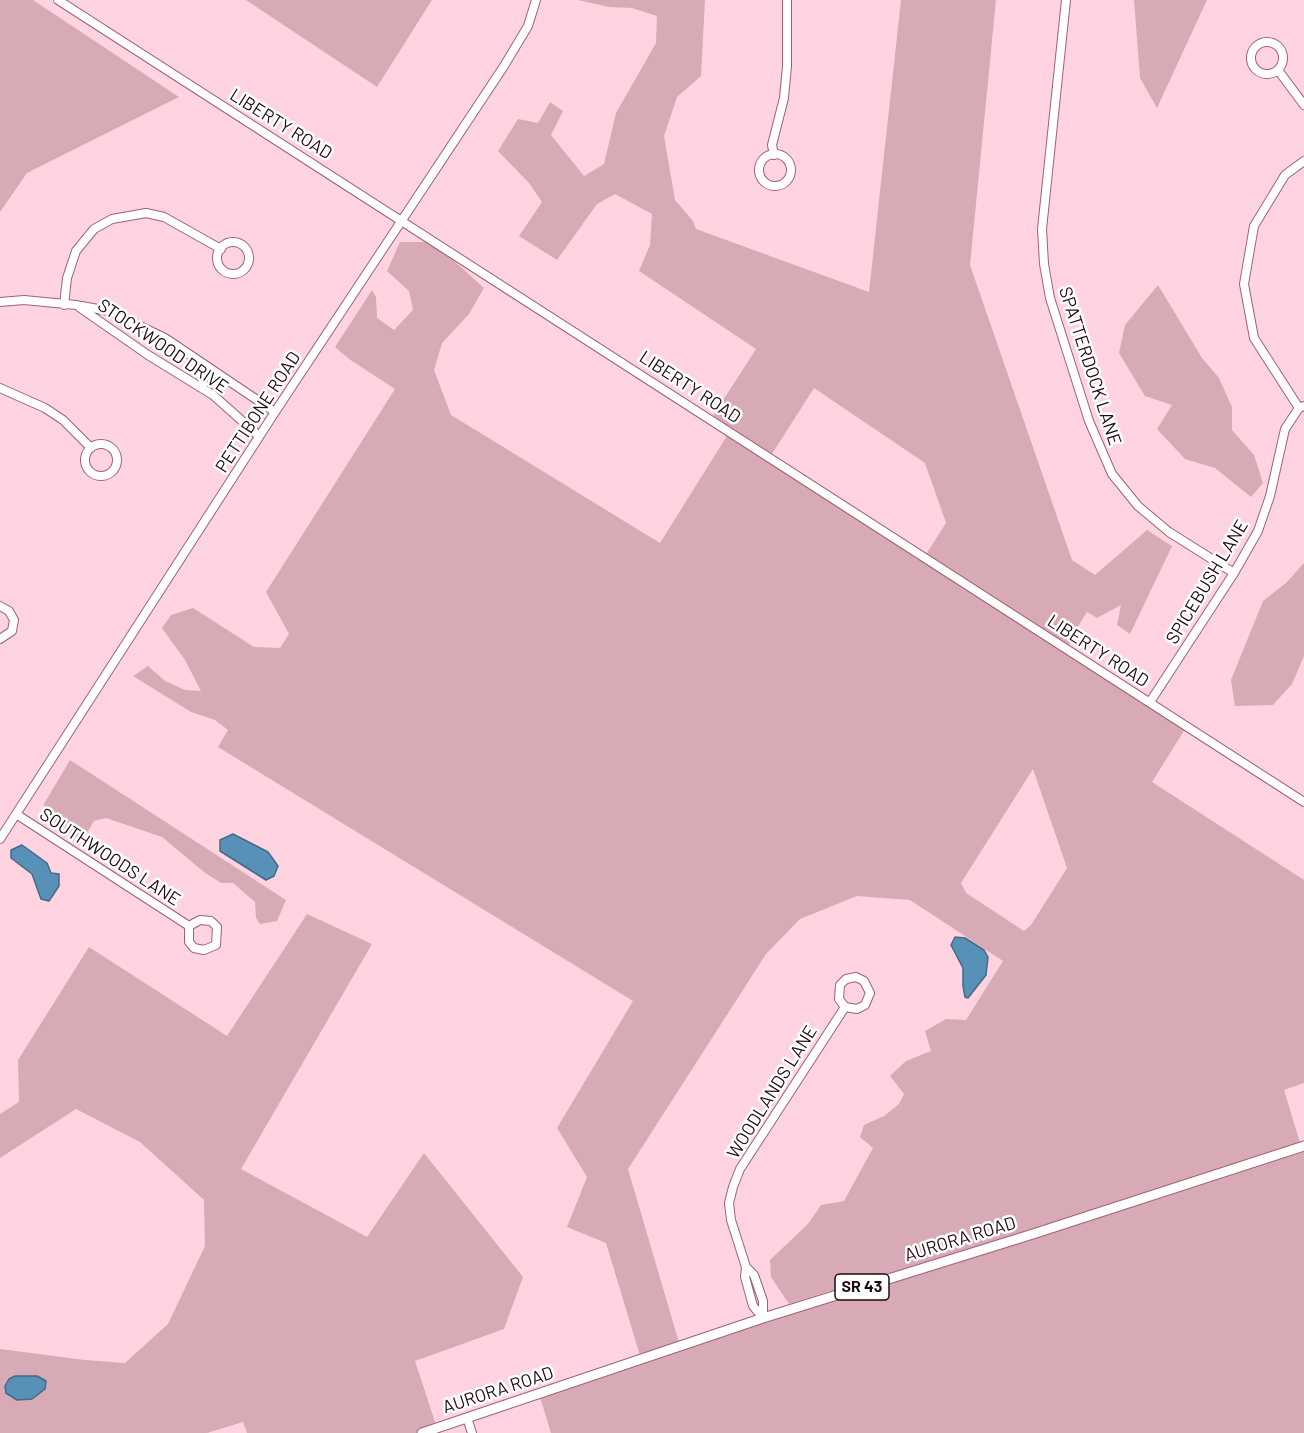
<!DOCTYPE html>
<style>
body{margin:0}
canvas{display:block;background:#ffd3df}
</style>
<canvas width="1304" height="1433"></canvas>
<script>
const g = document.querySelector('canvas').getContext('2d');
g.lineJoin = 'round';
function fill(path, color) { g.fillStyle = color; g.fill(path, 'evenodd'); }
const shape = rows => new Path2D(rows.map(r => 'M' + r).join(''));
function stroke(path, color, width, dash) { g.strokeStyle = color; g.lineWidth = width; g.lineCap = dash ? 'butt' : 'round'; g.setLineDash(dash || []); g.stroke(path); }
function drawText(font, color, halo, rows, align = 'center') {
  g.font = font + ' Barlow,sans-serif'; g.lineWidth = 5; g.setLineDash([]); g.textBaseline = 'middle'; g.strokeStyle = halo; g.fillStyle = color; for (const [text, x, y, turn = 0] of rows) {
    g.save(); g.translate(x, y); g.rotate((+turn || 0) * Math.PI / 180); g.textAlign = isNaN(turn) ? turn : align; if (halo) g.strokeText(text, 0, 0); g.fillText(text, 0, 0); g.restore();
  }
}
fill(shape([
 [0,0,33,0,179,97,27,173,0,212],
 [246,0,432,0,377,87],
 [578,0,705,0,701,76,677,97,664,136,675,200,693,221,696,229,869,292,901,0,996,0,970,265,1072,560,1095,575,1147,530,1172,546,1130,634,1117,625,1121,605,1097,618,1087,612,1071,638,1068,650,1187,726,1152,782,1304,880,1304,1083,1284,1090,1301,1146,1304,1146,1304,1433,551,1433,539,1394,641,1359,606,1243,567,1227,587,1177,557,1128,633,1001,218,747,228,730,215,720,191,712,133,676,148,666,165,681,185,690,201,691,185,660,162,628,171,615,193,608,254,647,280,648,289,634,266,592,395,389,349,359,335,347,372,290,376,297,377,318,394,330,413,310,409,291,387,271,400,242,425,242,443,251,484,288,469,314,442,343,434,370,451,415,660,543,730,431,711,419,756,349,639,271,650,245,652,214,615,194,597,204,557,260,519,236,542,202,529,183,498,151,518,119,538,123,550,102,563,111,551,135,584,176,604,164,616,113,656,43,657,16,632,8,609,7],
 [814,388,925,463,946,523,925,556,770,457],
 [1033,769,1067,868,1031,925,1024,931,966,893,961,883],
 [857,896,910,900,1003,961,966,1020,946,1019,925,1031,931,1051,906,1061,890,1076,904,1094,899,1104,884,1116,864,1125,860,1137,873,1148,844,1201,821,1205,808,1224,770,1260,771,1277,789,1304,830,1291,832,1296,680,1346,628,1169,766,954,800,919],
 [1134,0,1207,0,1157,108,1140,78],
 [1158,285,1202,358,1219,378,1232,407,1232,430,1254,455,1263,483,1251,497,1215,468,1185,459,1157,429,1172,405,1145,396,1119,353,1125,325],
 [1304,563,1304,656,1292,684,1273,705,1235,706,1231,680,1263,601,1286,583],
 [70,760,286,900,277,921,260,924,256,918,255,902,233,883,221,883,204,872,162,837,106,818,94,821,82,841,47,818,44,804],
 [307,914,372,944,241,1169,367,1237,424,1153,523,1277,504,1329,415,1361,437,1428,422,1433,247,1433,243,1422,207,1433,0,1433,0,1349,85,1360,125,1363,168,1324,205,1246,204,1200,140,1142,76,1109,0,1158,0,1114,19,1102,18,1060,89,947,227,1036]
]), '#d8aab6');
const water = shape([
 [233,834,268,852,278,866,274,876,266,880,220,851,220,840,233,834],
 [22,845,47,863,51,873,59,874,59,886,49,901,41,899,32,874,11,858,11,850,22,845],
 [955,937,965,938,984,950,988,957,986,975,968,998,965,997,963,986,963,968,951,945,955,937],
 [15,1376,37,1376,46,1381,45,1389,32,1399,17,1400,6,1393,5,1386,9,1379,15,1376]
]);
fill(water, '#5891b8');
stroke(water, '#476886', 1.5);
const minor = shape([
 [58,0,1304,802],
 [1066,0,1042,229,1044,264,1050,298,1089,421,1112,474,1138,506,1169,532,1234,573],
 '1251 58a16 16 0 1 1 32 0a16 16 0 1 1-32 0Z',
 [1278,70,1304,105],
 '759 170a16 16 0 1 1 32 0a16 16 0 1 1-32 0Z',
 [774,155,772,145,784,98,787,66,787,0],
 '217 258a16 16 0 1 1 32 0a16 16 0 1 1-32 0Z',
 [0,302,24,300,76,305,109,311,165,338,275,412],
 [64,305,67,278,76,251,94,229,112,219,146,213,164,217,221,249],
 [79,307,148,355,213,395,259,436],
 [0,388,45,408,63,420,91,448],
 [203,389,203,376,208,372,215,372],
 [1299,408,1254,338,1244,284,1254,226,1285,175,1304,161],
 '85 460a16 16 0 1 1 32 0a16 16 0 1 1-32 0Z',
 [0,606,9,611,14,620,12,631,0,639],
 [1150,702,1234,573,1258,531,1270,496,1285,429,1299,408,1304,406],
 [16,814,189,926,189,942,194,948,204,950,216,945,217,927,211,921,200,920,189,926],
 [0,839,275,412,504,66,528,26,536,0],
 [746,1267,754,1275,763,1301,763,1318,753,1306,745,1277,746,1267,731,1220,729,1203,733,1187,740,1169,845,1007,839,999,840,985,846,979,856,977,864,981,870,993,865,1005,857,1009,845,1007],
 [467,1418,472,1433]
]);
const major = shape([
 [422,1433,763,1318,1033,1234,1304,1146]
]);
stroke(minor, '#9f6174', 10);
stroke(major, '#9f6174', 11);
stroke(minor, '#fff', 8);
stroke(major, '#fff', 9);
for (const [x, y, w] of [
 [862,1287,54]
]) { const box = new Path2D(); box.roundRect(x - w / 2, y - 13, w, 26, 4.5); g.fillStyle = '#fff'; g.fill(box); stroke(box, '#200911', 1.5); }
drawText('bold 16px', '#200911', null, [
 ["SR 43",862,1287]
]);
drawText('18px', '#200911', '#fff', [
 ["LIBERTY ROAD",281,124,32],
 ["STOCKWOOD DRIVE",163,346,34],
 ["SPATTERDOCK LANE",1090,366,72],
 ["LIBERTY ROAD",690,387,33],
 ["PETTIBONE ROAD",258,412,-57],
 ["SPICEBUSH LANE",1207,582,-59],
 ["LIBERTY ROAD",1098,651,33],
 ["SOUTHWOODS LANE",110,857,33],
 ["WOODLANDS LANE",772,1092,-58],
 ["AURORA ROAD",960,1239,-17],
 ["AURORA ROAD",498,1390,-18]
]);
</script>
